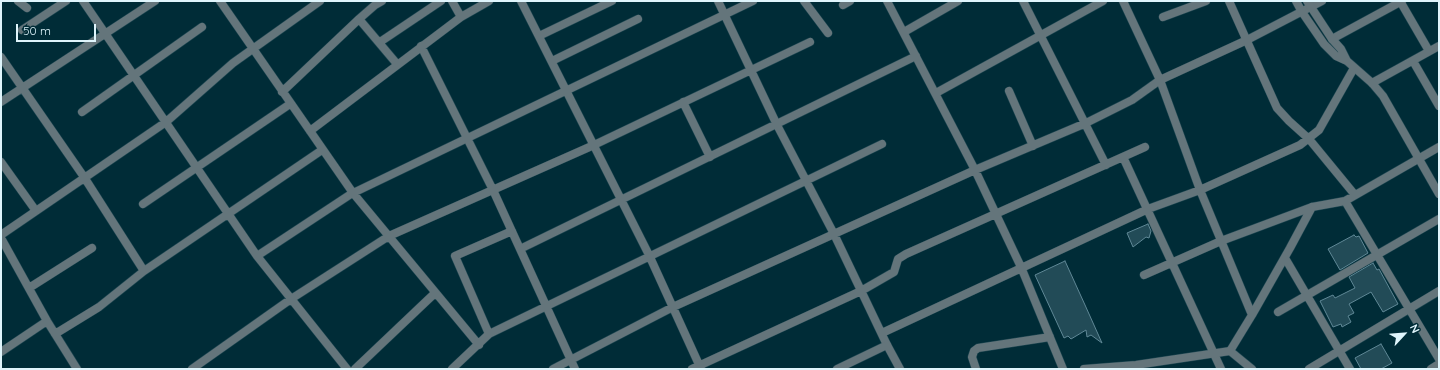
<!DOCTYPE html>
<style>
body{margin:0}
#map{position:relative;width:1440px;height:370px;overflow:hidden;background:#002c37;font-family:Quicksand,sans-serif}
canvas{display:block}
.frame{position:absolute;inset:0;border:2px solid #dff5fc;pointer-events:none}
.north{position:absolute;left:1384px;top:314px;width:40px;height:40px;-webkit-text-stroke:3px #002c37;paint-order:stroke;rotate:64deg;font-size:11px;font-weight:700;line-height:16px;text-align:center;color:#dff5fc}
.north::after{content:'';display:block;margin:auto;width:14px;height:18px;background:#dff5fc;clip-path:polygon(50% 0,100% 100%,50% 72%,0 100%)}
.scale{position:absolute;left:16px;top:24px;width:80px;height:18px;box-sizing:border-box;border:2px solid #dff5fc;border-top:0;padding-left:5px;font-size:12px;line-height:14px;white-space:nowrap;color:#dff5fc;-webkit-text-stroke:3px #002c37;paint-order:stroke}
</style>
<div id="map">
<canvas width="1440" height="370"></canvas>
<div class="frame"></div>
<div class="north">N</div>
<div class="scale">50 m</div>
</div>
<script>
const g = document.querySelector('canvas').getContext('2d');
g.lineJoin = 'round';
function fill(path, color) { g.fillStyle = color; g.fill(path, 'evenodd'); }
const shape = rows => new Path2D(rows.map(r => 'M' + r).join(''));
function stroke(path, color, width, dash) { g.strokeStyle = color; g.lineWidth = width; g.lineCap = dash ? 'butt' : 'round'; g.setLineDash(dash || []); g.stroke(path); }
const building = shape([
 [1148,224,1151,231,1149,238,1146,237,1133,247,1127,233,1148,224],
 [1354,235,1356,237,1359,236,1368,253,1340,270,1328,249,1354,235],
 [1065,261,1085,305,1102,343,1091,335,1087,337,1086,330,1071,339,1068,336,1064,338,1035,275,1065,261],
 [1373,263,1377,270,1379,269,1398,304,1383,312,1371,292,1349,304,1354,313,1348,316,1351,322,1342,327,1341,324,1333,327,1320,301,1333,295,1335,298,1355,288,1349,277,1373,263],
 [1381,344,1392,363,1381,369,1361,369,1355,358,1381,344]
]);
fill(building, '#224b57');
stroke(building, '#5f8896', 1);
const minor = shape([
 [18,1,27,8],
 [83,1,257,256,347,369],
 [220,1,353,193,479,345],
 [452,1,461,17],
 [521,1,649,255,701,369],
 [718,1,777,125,834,234,887,345],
 [804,1,828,33],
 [887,1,975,170,1021,267,1063,369],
 [1023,1,1106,165],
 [1123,1,1160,80,1200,190,1252,315,1230,351],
 [1229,1,1277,108,1289,121,1309,139,1355,195],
 [1400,1,1429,51],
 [843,5,850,1],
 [1163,17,1206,1],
 [359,19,375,5,382,1],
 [22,30,66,1],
 [904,32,958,1],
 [539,36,612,1],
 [1332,39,1402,1],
 [380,42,441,1],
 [421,46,493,190,575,369],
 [1,57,84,177,144,271],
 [552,61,638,19],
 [1413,61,1439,106],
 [1372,83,1439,46],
 [1009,91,1033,146],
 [282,92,359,19,397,64],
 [936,93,1103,1],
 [1,102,155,1],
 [683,102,710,157],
 [82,112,202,27],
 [310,131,461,17,489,1],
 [1123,157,1221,369],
 [1,162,36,211],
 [1345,201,1439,359],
 [143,204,290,104],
 [1,235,166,122,233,63,320,1],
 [1,238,47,321,77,369],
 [520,249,916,56],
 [257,256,351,194,753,1],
 [1285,258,1350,369],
 [1144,275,1221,241,1312,207,1345,201,1439,147],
 [29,288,92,248],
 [1278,312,1439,219],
 [1252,315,1290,248,1312,207],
 [882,333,1148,209,1200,190,1300,145,1319,130,1354,68],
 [55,334,99,307,144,271,322,150],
 [489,334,455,256,512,231],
 [1,352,47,321],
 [192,369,291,299,389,236,594,145,810,42],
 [355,369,435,293],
 [452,369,489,334,882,144],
 [553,369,673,307,975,170,1086,123,1132,100,1160,80,1247,40,1322,1],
 [692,369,861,291,894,272,898,259,906,254,1145,147],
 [976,369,972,357,974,351,978,348,1050,337],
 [1309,369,1439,291],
 [1431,369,1439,364]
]);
const tertiary = shape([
 [1296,1,1302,12,1324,44,1336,56,1347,61,1372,83,1383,96,1439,194],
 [1307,1,1332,39,1341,49,1347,61],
 [837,369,887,345,900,369],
 [1084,369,1136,365,1230,351,1252,369]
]);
stroke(minor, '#1f4853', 9);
stroke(tertiary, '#1f4853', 9);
stroke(minor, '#64757b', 8);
stroke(tertiary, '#64757b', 8);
</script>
